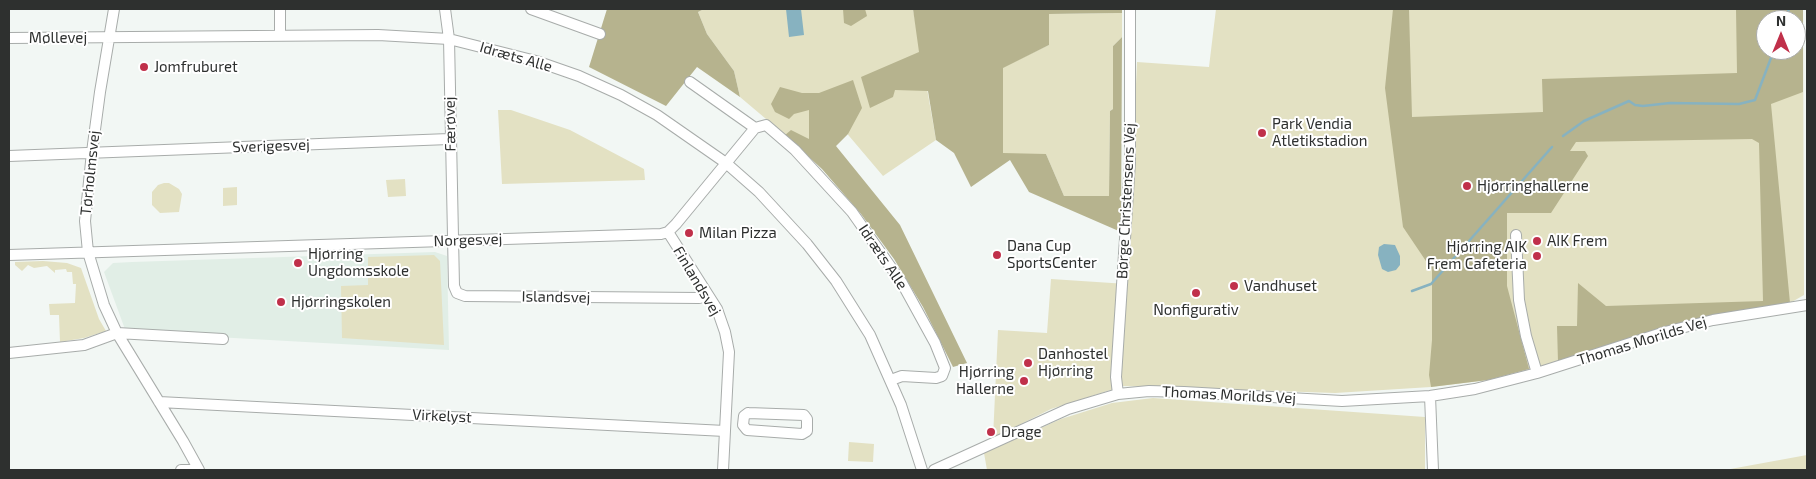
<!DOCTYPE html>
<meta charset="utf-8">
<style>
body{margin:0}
#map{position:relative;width:1816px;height:479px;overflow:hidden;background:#f2f7f4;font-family:"Exo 2",sans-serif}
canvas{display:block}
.frame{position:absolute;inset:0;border:10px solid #2e302f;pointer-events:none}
.north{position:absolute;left:1756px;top:10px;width:50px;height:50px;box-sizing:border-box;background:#fff;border:1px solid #abacac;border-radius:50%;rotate:0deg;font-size:14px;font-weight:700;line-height:20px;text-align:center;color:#2e302f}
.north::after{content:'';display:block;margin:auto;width:18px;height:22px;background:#c0304a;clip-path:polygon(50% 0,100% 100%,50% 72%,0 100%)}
</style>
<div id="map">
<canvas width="1816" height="479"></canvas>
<div class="frame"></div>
<div class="north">N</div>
</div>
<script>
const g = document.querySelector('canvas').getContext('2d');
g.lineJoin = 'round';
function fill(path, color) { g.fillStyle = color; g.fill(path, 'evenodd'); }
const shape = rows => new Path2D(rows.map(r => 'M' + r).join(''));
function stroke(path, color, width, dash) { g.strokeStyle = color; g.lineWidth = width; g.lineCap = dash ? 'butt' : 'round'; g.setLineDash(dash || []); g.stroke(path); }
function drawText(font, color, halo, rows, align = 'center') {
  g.font = font + ' "Exo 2",sans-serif'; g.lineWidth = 4; g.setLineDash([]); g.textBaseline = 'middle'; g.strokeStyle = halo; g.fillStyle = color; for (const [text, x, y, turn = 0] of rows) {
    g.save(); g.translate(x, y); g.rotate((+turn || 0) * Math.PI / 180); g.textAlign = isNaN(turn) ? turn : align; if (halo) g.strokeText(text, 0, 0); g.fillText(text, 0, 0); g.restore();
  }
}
fill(shape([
 [435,252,447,256,449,350,126,332,104,272,113,263,132,262]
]), '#e1eee6');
fill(shape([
 [704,9,913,9,936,140,883,176,844,130,807,140,791,131,785,135,740,97,734,71,707,34,698,12],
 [1216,9,1803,9,1804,295,1790,303,1488,380,1431,387,1335,393,1123,386,1051,409,993,438,998,330,1047,333,1051,279,1127,284,1137,62,1209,67],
 [1766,20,1796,20,1796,50,1766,50],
 [1122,13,1122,37,1113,46,1113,109,1110,111,1109,196,1064,196,1046,154,1003,154,1003,67,1049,45,1049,14],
 [498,110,511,110,570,130,644,169,645,180,502,184],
 [405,179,406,196,388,197,386,180],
 [164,183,169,183,179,189,182,194,179,212,160,213,152,205,152,192,158,185],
 [237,187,237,205,223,206,223,188],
 [434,255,440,261,444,345,342,338,341,286,368,285,368,257],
 [43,261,67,263,81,268,99,319,106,331,84,338,60,342,59,315,50,315,49,304,75,303,76,284,73,284,72,272,67,272,66,269,55,270,55,273,47,266,34,268,28,265,22,271,15,265,15,262],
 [1153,398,1425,417,1425,470,987,470,984,453,1061,419,1112,403],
 [849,442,874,444,873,462,848,461],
 [1807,455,1807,470,1725,470]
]), '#e3e1c3');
fill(shape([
 [607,9,704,9,698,12,707,34,734,71,740,97,697,67,666,106,589,67],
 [843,9,865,9,867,16,851,26,844,23],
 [913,9,1122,9,1122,13,1049,14,1049,45,1003,68,1003,153,1046,154,1064,196,1109,196,1110,111,1113,109,1113,46,1122,37,1121,232,1029,192,1010,160,971,187,954,153,936,140,928,91,895,90,893,97,870,108,861,77,919,52],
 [1393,9,1409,9,1412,117,1543,112,1542,79,1737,73,1736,9,1803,9,1803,92,1771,104,1790,303,1558,362,1557,326,1577,326,1578,283,1606,306,1763,301,1759,143,1752,139,1576,142,1570,151,1585,151,1588,156,1551,213,1507,213,1507,286,1529,369,1488,380,1431,387,1429,375,1432,340,1432,270,1403,227,1385,88],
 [1766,20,1796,20,1796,50,1766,50],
 [853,80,862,108,848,134,836,146,900,225,967,363,953,367,923,307,894,259,861,214,822,169,785,135,791,130,809,139,809,110,794,114,789,119,775,112,771,104,780,87,802,93,819,93]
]), '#b6b38e');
fill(shape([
 [786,9,801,9,804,35,789,37],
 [1384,244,1395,245,1400,256,1400,265,1396,270,1388,272,1382,269,1378,255,1379,247]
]), '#87b2c0');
stroke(shape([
 [1785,20,1789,9],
 [1563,136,1584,121,1629,101,1635,105,1643,106,1670,103,1739,104,1755,100,1774,50],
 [1412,291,1431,284,1552,147]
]), '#87b2c0', 2.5);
const minor = shape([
 [114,9,100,92,92,152,85,221,88,252,104,305,117,333,183,441,199,470],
 [280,9,280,35],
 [445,9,449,39,454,286,457,293,465,296,699,298,708,296],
 [531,9,600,34],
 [9,38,378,35,449,39,536,61,579,76,621,95,657,115,726,163,759,192,807,244,836,281,870,335,901,405,922,470],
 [690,82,755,128],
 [9,156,449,139],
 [668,232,717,309,725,332,729,352,723,470],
 [1516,235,1519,300,1526,336,1537,373],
 [9,255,661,234,668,232,676,224,755,128,766,125,795,150,852,212,902,283,935,343,945,368,942,376,936,378,902,376,891,380],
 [9,353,84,345,117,333,223,339],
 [1118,394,1116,377,1130,162,1130,9],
 [1430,396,1433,470],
 [159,402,725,431],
 [748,413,804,415,807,419,807,431,802,434,747,430,743,425,744,416,748,413],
 [181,470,198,470],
 [934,470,1068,409,1118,394,1149,391,1184,392,1342,401,1430,396,1475,389,1537,373,1665,332,1713,320,1807,305]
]);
stroke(minor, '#a8acaa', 12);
stroke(minor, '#fff', 10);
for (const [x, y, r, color] of [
 [144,67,5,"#c0304a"],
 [1262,133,5,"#c0304a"],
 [1467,186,5,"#c0304a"],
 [689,233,5,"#c0304a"],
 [1537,241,5,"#c0304a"],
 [997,255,5,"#c0304a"],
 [1537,256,5,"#c0304a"],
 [298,263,5,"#c0304a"],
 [1234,286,5,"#c0304a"],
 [1196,293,5,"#c0304a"],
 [281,302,5,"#c0304a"],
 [1028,363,5,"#c0304a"],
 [1024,381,5,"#c0304a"],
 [991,432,5,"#c0304a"]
]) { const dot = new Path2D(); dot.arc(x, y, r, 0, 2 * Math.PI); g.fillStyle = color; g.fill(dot); stroke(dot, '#fff', 2); }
drawText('15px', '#2e302f', '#fff', [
 ["Møllevej",58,38],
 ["Idræts Alle",516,57,16],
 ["Færøvej",450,124,-91],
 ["Sverigesvej",271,146,-2],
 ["Tørholmsvej",90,173,-84],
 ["Børge Christensens Vej",1126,201,-87],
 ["Norgesvej",468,240,-2],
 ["Idræts Alle",883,257,56],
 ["Finlandsvej",697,281,59],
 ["Islandsvej",556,297,1],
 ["Thomas Morilds Vej",1642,341,-17],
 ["Thomas Morilds Vej",1229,395,3],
 ["Virkelyst",442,416,3]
]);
drawText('15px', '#2e302f', '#fff', [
 ["Jomfruburet",154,67],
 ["Park Vendia",1272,124],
 ["Atletikstadion",1272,141],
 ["Hjørringhallerne",1477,186],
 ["Milan Pizza",699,233],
 ["AIK Frem",1547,241],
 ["Dana Cup",1007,246],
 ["SportsCenter",1007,263],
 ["Hjørring AIK",1527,247,"right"],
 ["Frem Cafeteria",1527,264,"right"],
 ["Hjørring",308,254],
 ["Ungdomsskole",308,271],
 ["Vandhuset",1244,286],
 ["Hjørringskolen",291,302],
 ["Nonfigurativ",1196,310,"center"],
 ["Danhostel",1038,354],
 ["Hjørring",1038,371],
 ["Hjørring",1014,372,"right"],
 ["Hallerne",1014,389,"right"],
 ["Drage",1001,432]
], 'left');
</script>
